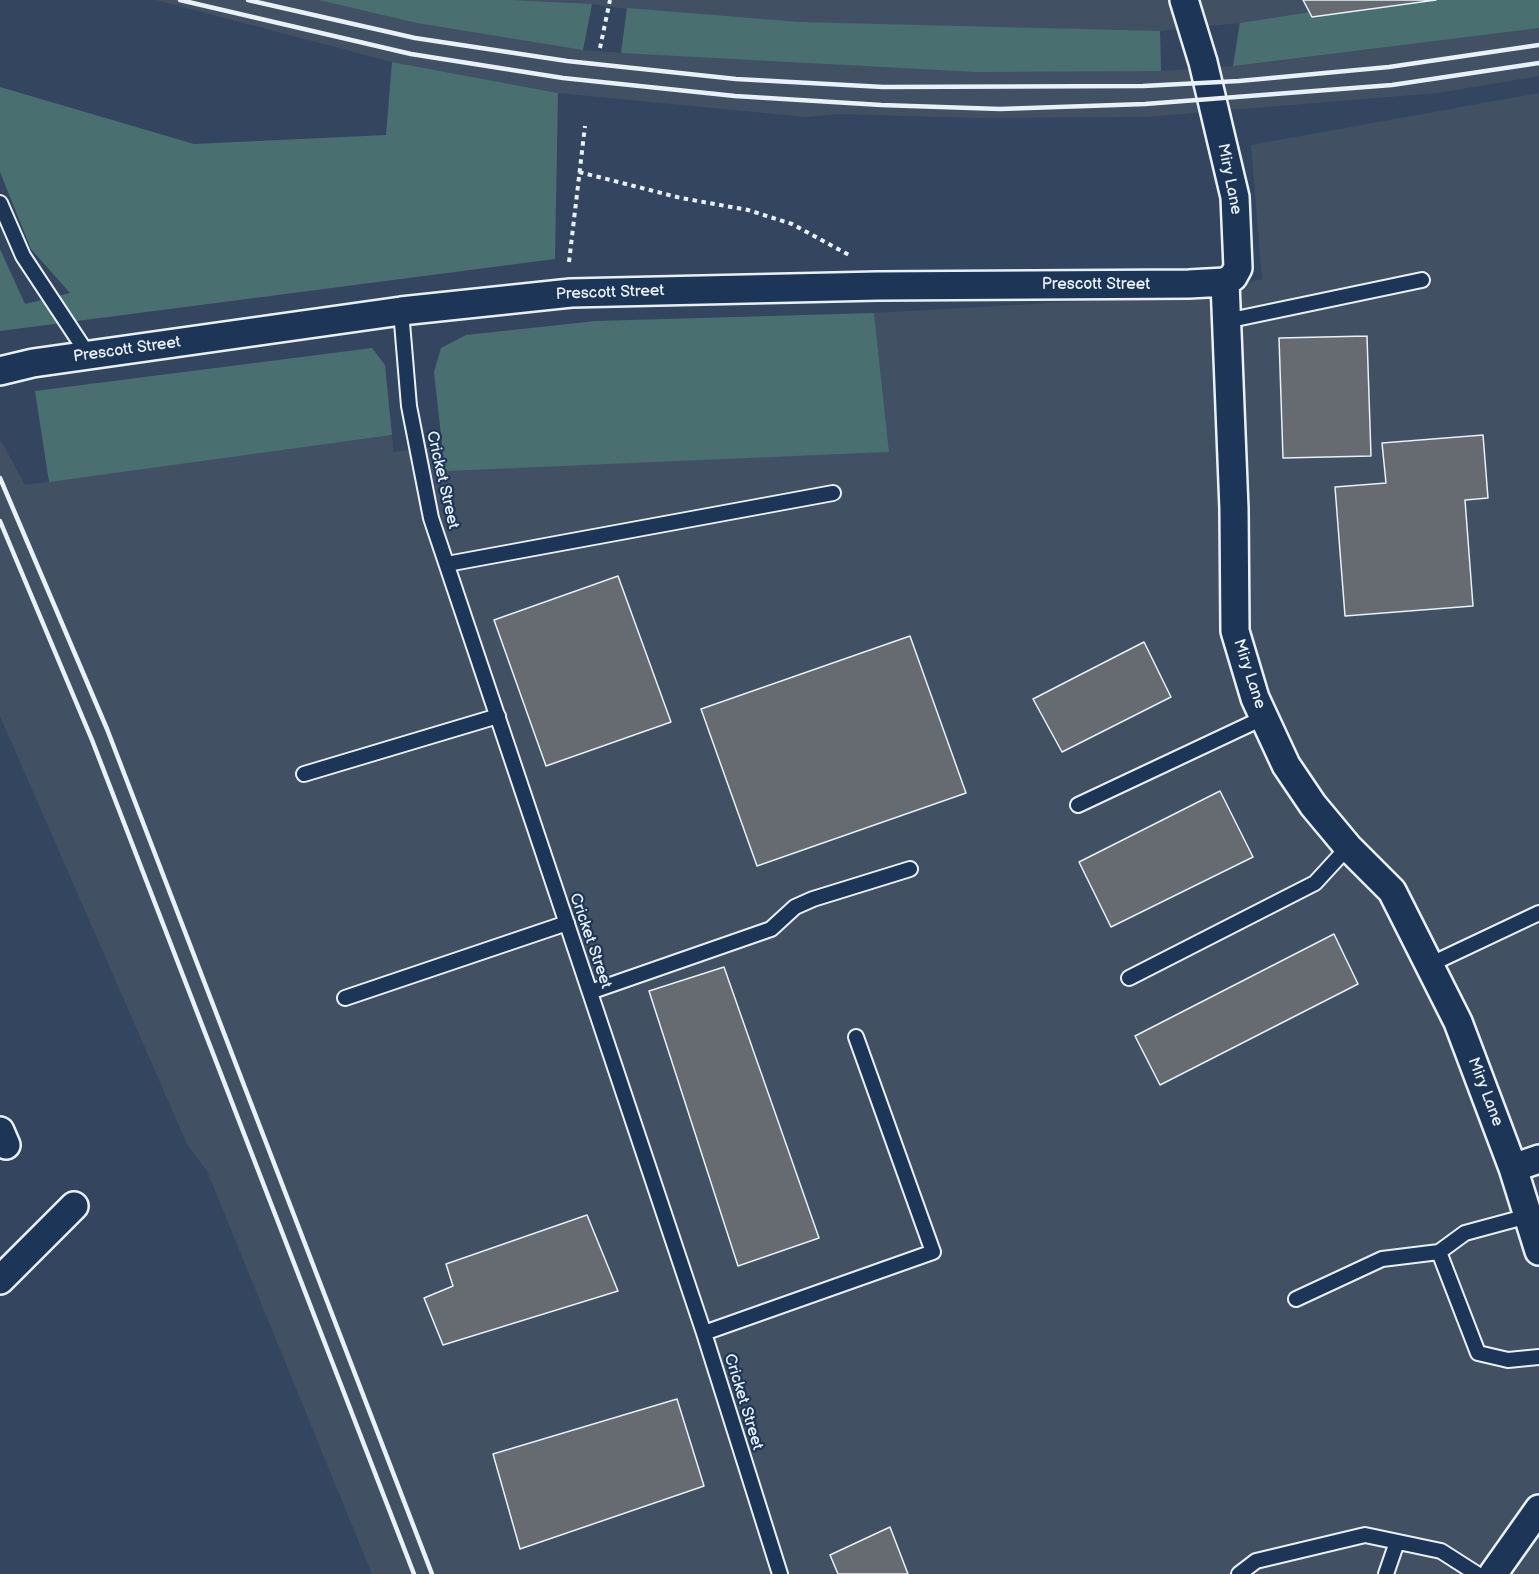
<!DOCTYPE html>
<style>
body{margin:0}
canvas{display:block;background:#33455f}
</style>
<canvas width="1539" height="1574"></canvas>
<script>
const g = document.querySelector('canvas').getContext('2d');
g.lineJoin = 'round';
function fill(path, color) { g.fillStyle = color; g.fill(path, 'evenodd'); }
const shape = rows => new Path2D(rows.map(r => 'M' + r).join(''));
function stroke(path, color, width, dash) { g.strokeStyle = color; g.lineWidth = width; g.lineCap = dash ? 'butt' : 'round'; g.setLineDash(dash || []); g.stroke(path); }
function drawText(font, color, halo, rows, align = 'center') {
  g.font = font + ' "Balsamiq Sans",sans-serif'; g.lineWidth = 4.5; g.setLineDash([]); g.textBaseline = 'middle'; g.strokeStyle = halo; g.fillStyle = color; for (const [text, x, y, turn = 0] of rows) {
    g.save(); g.translate(x, y); g.rotate((+turn || 0) * Math.PI / 180); g.textAlign = isNaN(turn) ? turn : align; if (halo) g.strokeText(text, 0, 0); g.fillText(text, 0, 0); g.restore();
  }
}
fill(shape([
 [156,0,1539,0,1539,76,1437,93,1145,117,977,118,839,114,806,117,558,93,392,62],
 [592,4,627,9,621,53,583,50],
 [1239,23,1233,66,1161,71,1160,31],
 [1539,93,1539,1574,372,1574,207,1171,187,1144,0,716,0,439,25,485,392,435,393,452,442,446,445,470,889,452,874,313,1207,294,1262,279,1251,145]
]), '#425064');
fill(shape([
 [319,0,511,0,592,4,583,50,417,23],
 [1388,0,1539,0,1539,28,1233,66,1240,23],
 [627,8,800,22,1160,31,1161,71,977,72,621,53],
 [392,62,558,93,555,259,0,331,0,249,25,304,70,293,31,249,0,172,0,87,194,144,386,135],
 [874,313,889,452,445,471,434,372,441,348,466,335,596,321],
 [372,348,385,365,392,435,49,482,35,391]
]), '#4a6f71');
const building = shape([
 [1303,0,1436,0,1312,17,1303,0],
 [1367,336,1371,456,1283,458,1279,338,1367,336],
 [1483,435,1488,498,1465,500,1473,606,1345,616,1335,487,1386,483,1382,443,1483,435],
 [618,576,671,722,546,766,494,620,618,576],
 [910,636,966,793,757,866,701,709,910,636],
 [1144,642,1171,697,1062,752,1033,699,1144,642],
 [1220,791,1253,857,1111,927,1079,862,1220,791],
 [1334,934,1358,984,1160,1085,1135,1036,1334,934],
 [724,967,819,1238,738,1266,649,991,724,967],
 [587,1215,618,1291,443,1345,424,1298,453,1286,446,1264,587,1215],
 [677,1399,704,1486,520,1549,493,1454,677,1399],
 [890,1527,908,1574,838,1574,830,1555,890,1527]
]);
fill(building, '#656b71');
stroke(building, '#e8f1f8', 1.5);
const service = shape([
 [0,203,23,256,89,356],
 [401,311,409,406,431,518,704,1333,780,1574],
 [1226,321,1422,280],
 [447,564,833,493],
 [304,774,498,716],
 [1078,805,1263,718],
 [1429,965,1539,913],
 [1129,978,1315,883,1348,847],
 [590,992,771,929,795,907,813,899,910,869],
 [345,998,567,923],
 [1528,1216,1465,1233,1439,1252,1478,1353,1508,1360,1539,1357],
 [1296,1299,1382,1259,1439,1252],
 [704,1333,933,1252,856,1037],
 [1239,1574,1256,1561,1365,1535,1441,1551,1477,1574],
 [1386,1574,1397,1542]
]);
const minor = shape([
 [1225,282,1234,509,1235,631,1255,698,1286,765,1313,805,1348,847,1392,891,1458,1022,1513,1168,1539,1251],
 [0,371,33,363,401,311,571,293,878,286,1189,284,1225,282,1233,277,1238,268,1235,197,1203,62,1184,0],
 [0,1131,6,1145],
 [1513,1168,1539,1159],
 [0,1280,74,1206],
 [1493,1574,1539,1509]
]);
stroke(service, '#e8f1f8', 18);
stroke(minor, '#e8f1f8', 32);
stroke(shape([
 [600,48,610,0],
 [579,172,681,198,748,210,792,224,849,255],
 [569,262,585,126]
]), '#e8f1f8', 4, [4.5, 4.5]);
stroke(service, '#1d3557', 14);
stroke(minor, '#1d3557', 27);
stroke(shape([
 [180,0,411,54,563,78,735,96,881,105,1000,109,1145,104,1392,85,1539,63],
 [248,0,415,38,567,61,736,79,883,87,1143,86,1239,81,1389,67,1539,45],
 [0,478,107,729,432,1574],
 [0,521,92,740,414,1574]
]), '#e8f1f8', 4.5);
drawText('16px', '#e8f1f8', '#1d3557', [
 ["Miry Lane",1229,179,79],
 ["Prescott Street",1096,285],
 ["Prescott Street",610,293,-2],
 ["Prescott Street",127,350,-8],
 ["Cricket Street",442,480,77],
 ["Miry Lane",1249,674,72],
 ["Cricket Street",590,941,71],
 ["Miry Lane",1485,1092,69],
 ["Cricket Street",743,1402,73]
]);
</script>
